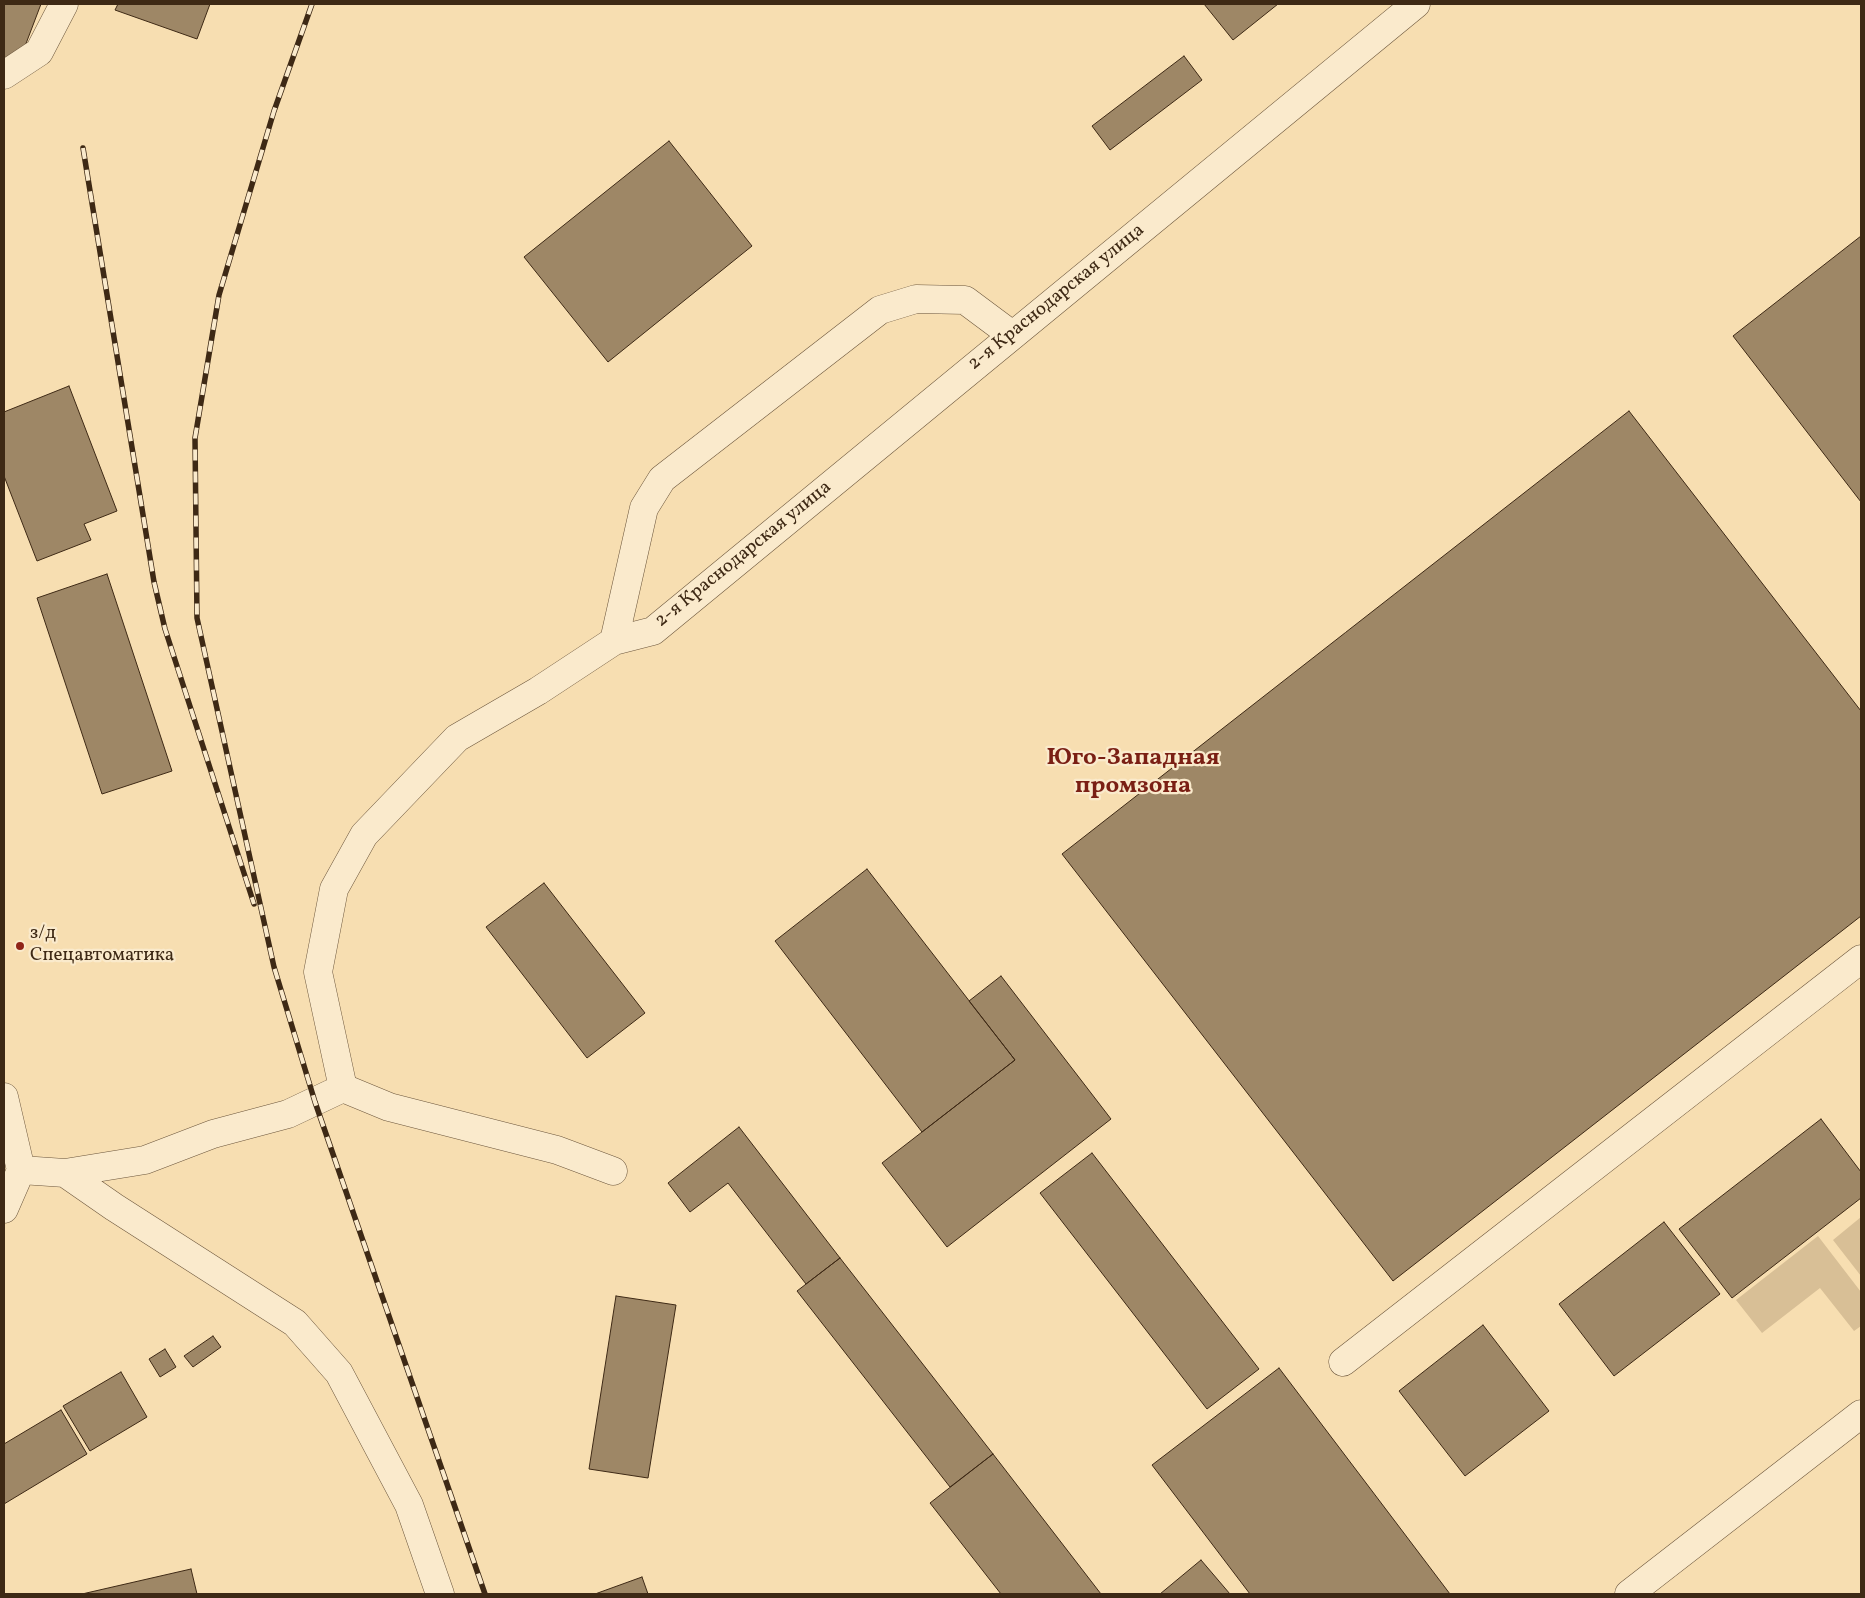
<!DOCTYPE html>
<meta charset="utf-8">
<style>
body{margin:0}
#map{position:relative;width:1865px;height:1598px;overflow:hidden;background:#f7deb1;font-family:Vollkorn,serif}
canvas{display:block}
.frame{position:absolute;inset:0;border:5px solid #3e2915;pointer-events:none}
</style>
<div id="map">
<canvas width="1865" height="1598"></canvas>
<div class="frame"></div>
</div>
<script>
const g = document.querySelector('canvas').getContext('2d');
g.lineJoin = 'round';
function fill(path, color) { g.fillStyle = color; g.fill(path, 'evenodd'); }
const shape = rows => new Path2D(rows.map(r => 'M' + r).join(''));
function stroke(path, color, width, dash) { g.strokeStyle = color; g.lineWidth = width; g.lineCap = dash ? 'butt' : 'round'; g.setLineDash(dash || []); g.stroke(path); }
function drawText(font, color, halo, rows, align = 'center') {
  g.font = font + ' Vollkorn,serif'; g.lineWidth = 4.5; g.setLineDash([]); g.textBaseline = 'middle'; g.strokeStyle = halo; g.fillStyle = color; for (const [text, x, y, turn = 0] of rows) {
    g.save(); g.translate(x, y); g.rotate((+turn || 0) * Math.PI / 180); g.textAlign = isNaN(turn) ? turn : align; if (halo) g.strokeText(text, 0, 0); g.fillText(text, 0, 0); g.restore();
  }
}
fill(shape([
 [1861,1217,1861,1276,1833,1240],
 [1818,1236,1861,1292,1861,1326,1854,1331,1820,1288,1762,1333,1736,1300]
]), '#d8bf96');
const building = shape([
 [4,4,41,4,19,62,4,57,4,4],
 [118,4,210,4,197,39,115,10,118,4],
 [1204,4,1278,4,1233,40,1204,4],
 [1184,56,1202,80,1110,150,1092,126,1184,56],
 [669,141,752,246,608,362,524,257,669,141],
 [1861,236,1861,502,1733,336,1861,236],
 [69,386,117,511,84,524,91,540,37,561,4,476,4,412,69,386],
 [1629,411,1861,711,1861,916,1393,1281,1062,854,1629,411],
 [107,574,172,771,102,794,37,598,107,574],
 [867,869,1015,1060,922,1132,775,941,867,869],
 [544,883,645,1013,587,1058,486,927,544,883],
 [1001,976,1111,1119,947,1247,882,1163,1015,1060,969,1001,1001,976],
 [1821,1119,1861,1172,1861,1198,1732,1298,1679,1229,1821,1119],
 [739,1127,840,1258,806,1284,728,1183,690,1212,668,1183,739,1127],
 [1092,1153,1259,1369,1207,1409,1040,1193,1092,1153],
 [1664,1222,1720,1294,1614,1376,1559,1304,1664,1222],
 [840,1258,993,1454,950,1487,797,1291,840,1258],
 [616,1296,676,1305,648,1478,589,1469,616,1296],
 [1483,1325,1549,1411,1465,1476,1399,1391,1483,1325],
 [213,1336,221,1347,193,1367,184,1356,213,1336],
 [165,1349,176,1367,160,1377,149,1359,165,1349],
 [1279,1368,1450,1594,1250,1594,1152,1465,1279,1368],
 [121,1372,147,1417,90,1451,63,1406,121,1372],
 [61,1410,87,1454,4,1504,4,1444,61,1410],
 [993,1454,1101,1594,1001,1594,930,1503,993,1454],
 [1201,1560,1230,1594,1160,1594,1201,1560],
 [191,1569,197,1594,82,1594,191,1569],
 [642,1577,648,1594,595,1594,642,1577]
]);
fill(building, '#9e8766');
stroke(building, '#3e2915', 1);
const minor = shape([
 [4,75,39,52,64,4],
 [614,641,644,508,662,479,880,310,916,299,965,300,1012,335],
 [343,1088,389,1107,557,1150,613,1171],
 [4,1097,21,1170,4,1209],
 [21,1170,65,1173,145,1160,213,1134,288,1114,343,1088,318,972,334,889,364,835,457,738,538,691,614,641,653,631,1416,4],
 [65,1173,114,1207,295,1323,339,1373,409,1505,440,1594],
 [1343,1362,1861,959],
 [1629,1594,1861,1414]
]);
stroke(minor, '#6c563c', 29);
stroke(minor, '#faeacc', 28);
const rail = shape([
 [312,4,274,111,219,295,195,438,197,618,274,967,315,1102,485,1594],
 [83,148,154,582,165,629,254,904]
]);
stroke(rail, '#3e2915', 5.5);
stroke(rail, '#faeacc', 4, [11]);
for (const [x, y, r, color] of [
 [20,946,5,"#8f2418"]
]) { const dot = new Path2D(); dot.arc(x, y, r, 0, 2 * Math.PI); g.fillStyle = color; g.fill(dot); stroke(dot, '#faeacc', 2); }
drawText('19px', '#3e2915', '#faeacc', [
 ["2-я Краснодарская улица",1057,298,-39],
 ["2-я Краснодарская улица",744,555,-39]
]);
drawText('19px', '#3e2915', '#faeacc', [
 ["з/д",30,935],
 ["Спецавтоматика",30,957]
], 'left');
drawText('bold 24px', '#7a1f14', '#faeacc', [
 ["Юго-Западная",1133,760],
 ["промзона",1133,788]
]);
</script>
